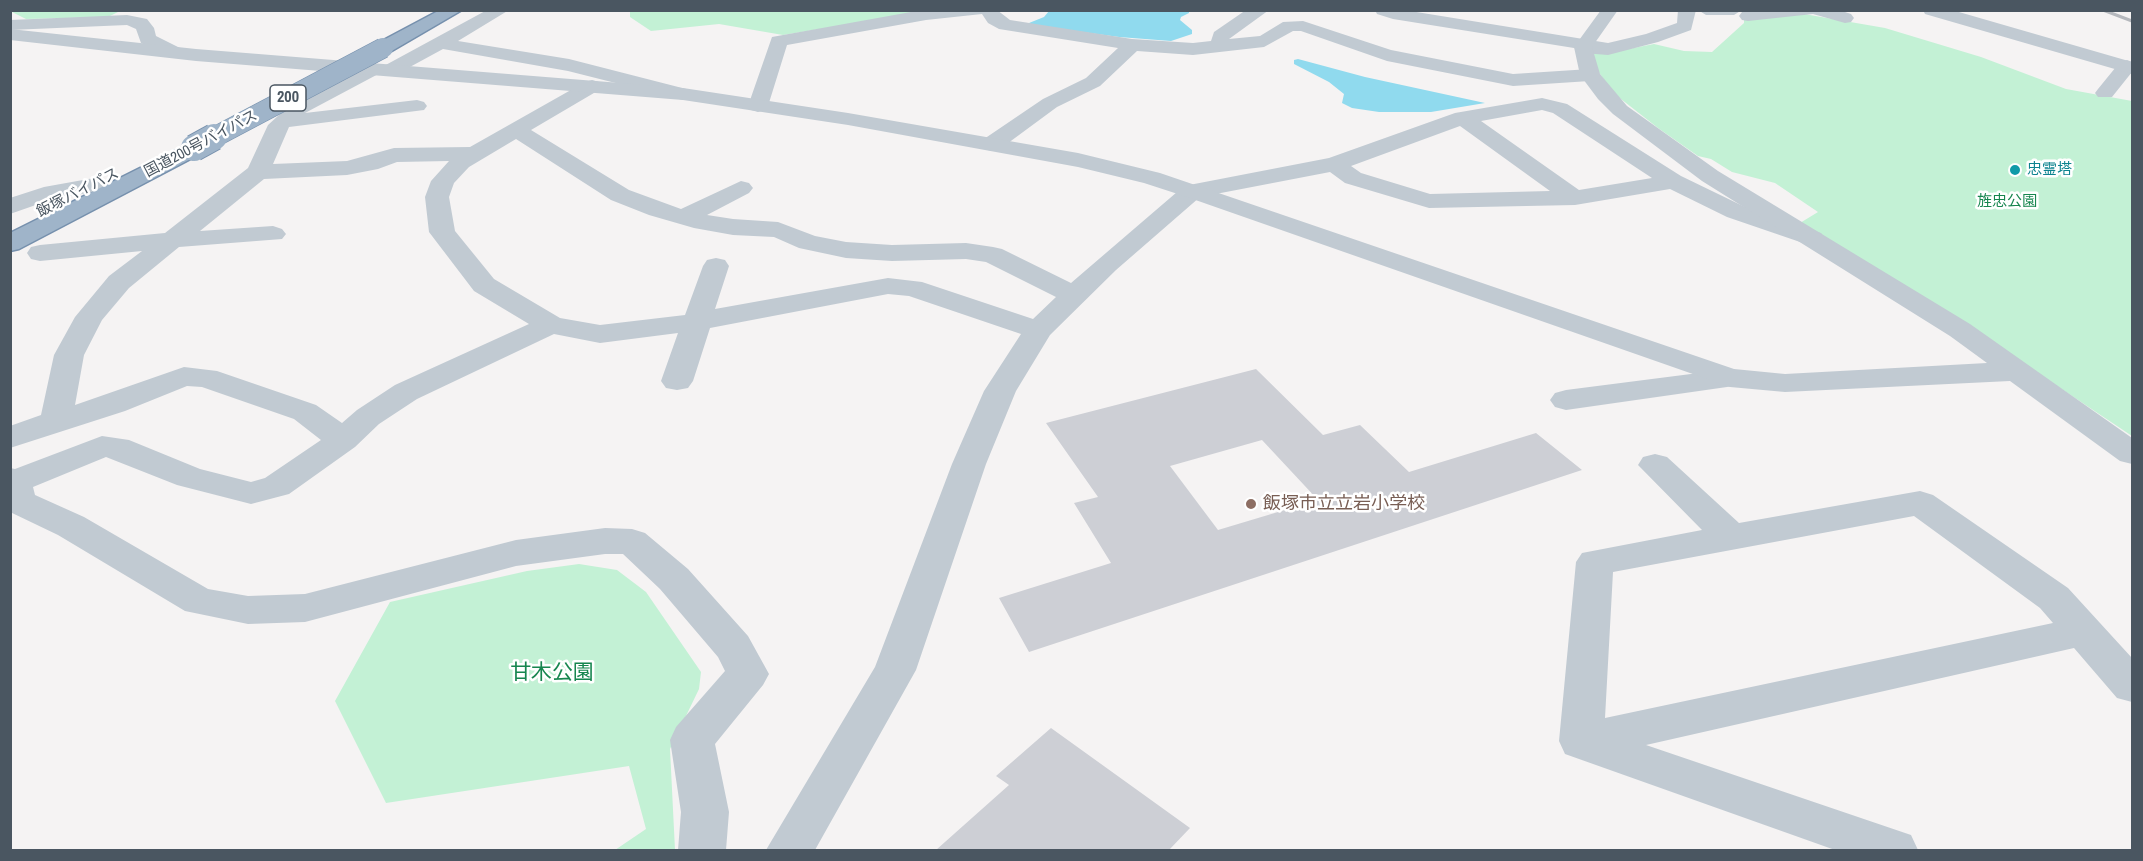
<!DOCTYPE html>
<meta charset="utf-8">
<style>
body{margin:0}
#map{position:relative;width:2143px;height:861px;overflow:hidden;background:#f5f3f3;font-family:"Archivo Narrow",sans-serif}
canvas{display:block}
.frame{position:absolute;inset:0;border:12px solid #4a5661;pointer-events:none}
</style>
<div id="map">
<canvas width="2143" height="861"></canvas>
<div class="frame"></div>
</div>
<script>
const g = document.querySelector('canvas').getContext('2d');
g.lineJoin = 'round';
function fill(path, color) { g.fillStyle = color; g.fill(path, 'evenodd'); }
const shape = rows => new Path2D(rows.map(r => 'M' + r).join(''));
function stroke(path, color, width, dash) { g.strokeStyle = color; g.lineWidth = width; g.lineCap = dash ? 'butt' : 'round'; g.setLineDash(dash || []); g.stroke(path); }
function drawText(font, color, halo, rows, align = 'center') {
  g.font = font + ' "Archivo Narrow","Noto Sans JP",sans-serif'; g.lineWidth = 5; g.setLineDash([]); g.textBaseline = 'middle'; g.strokeStyle = halo; g.fillStyle = color; for (const [text, x, y, turn = 0] of rows) {
    g.save(); g.translate(x, y); g.rotate((+turn || 0) * Math.PI / 180); g.textAlign = isNaN(turn) ? turn : align; if (halo) g.strokeText(text, 0, 0); g.fillText(text, 0, 0); g.restore();
  }
}
fill(shape([
 [10,11,120,11,108,17,26,19],
 [630,11,930,11,783,35,719,24,651,31,630,17],
 [1804,14,1885,28,1981,57,2066,89,2132,101,2132,436,1967,326,1800,223,1818,212,1775,183,1732,172,1711,159,1698,156,1658,128,1612,92,1594,65,1590,50,1618,51,1654,44,1684,51,1712,52,1744,23,1744,19],
 [579,564,617,570,646,592,701,672,699,689,670,749,675,850,615,850,646,829,629,766,386,803,335,701,390,602,527,571]
]), '#c3f1d5');
fill(shape([
 [1049,11,1189,11,1189,13,1181,17,1180,20,1192,30,1192,34,1171,41,1119,37,1030,25,1029,23,1044,17],
 [1298,59,1365,77,1485,103,1431,112,1379,112,1352,108,1342,103,1344,94,1329,82,1294,64,1294,60]
]), '#90daee');
fill(shape([
 [1256,369,1323,435,1360,425,1409,472,1536,433,1582,470,1029,652,999,598,1111,563,1074,503,1098,497,1046,423],
 [1262,440,1318,500,1218,530,1170,466],
 [1051,728,1190,828,1169,850,936,850,1009,785,996,776]
]), '#cdcfd5');
const trunk = shape([
 [440,10,462,10,390,52,376,52,374,48,376,44,440,10],
 [194,141,202,143,205,148,202,153,19,249,10,251,10,233,194,141]
]);
stroke(trunk, '#7690ad', 3);
fill(shape([
 [487,10,509,10,458,41,569,59,690,90,693,94,690,98,683,100,568,71,443,49,397,74,390,76,382,72,305,113,417,100,424,102,427,106,424,110,289,127,273,164,347,161,394,148,470,147,585,82,592,80,599,82,602,86,599,90,531,130,629,190,681,209,741,181,749,183,753,188,749,193,707,215,733,219,778,222,815,236,846,242,892,245,966,243,993,247,1002,249,1071,283,1184,186,1329,158,1455,113,1542,98,1567,104,1681,176,1745,207,1821,233,1825,238,1821,243,1812,246,1803,243,1727,217,1670,189,1575,205,1429,208,1345,183,1330,172,1200,197,1116,270,1050,335,1016,391,986,464,916,670,815,850,766,850,875,667,952,464,984,391,1021,334,909,296,888,294,710,328,693,381,688,388,677,390,666,388,661,381,678,333,600,343,554,334,417,399,379,424,355,447,289,494,251,504,177,485,106,457,33,487,35,495,84,517,208,589,248,596,305,594,516,540,605,528,632,529,645,533,688,569,748,636,769,674,763,685,715,744,729,812,726,850,678,850,681,812,670,740,676,727,725,671,718,657,660,589,623,554,605,554,516,566,305,622,248,624,185,611,58,535,10,512,10,468,15,469,102,436,129,440,200,469,251,482,265,478,321,440,294,419,202,387,187,386,125,411,10,448,10,426,41,415,54,355,75,317,109,276,142,251,40,261,31,259,27,253,31,247,40,245,165,233,248,168,268,125,291,104,367,65,374,63,382,67,487,10],
 [1542,110,1553,113,1652,178,1579,190,1481,121,1542,110],
 [1460,126,1550,191,1430,194,1361,173,1351,166,1460,126],
 [516,139,611,200,649,215,694,228,733,235,774,237,799,248,846,258,892,261,966,259,986,262,1056,297,1033,319,922,282,888,278,715,309,729,266,725,260,716,258,707,260,703,266,685,315,600,325,560,318,494,279,455,231,449,197,454,183,469,167,516,139],
 [449,161,431,181,425,197,429,232,474,291,529,324,395,385,357,410,342,423,316,405,217,371,184,367,75,405,84,355,102,320,129,288,179,247,282,239,286,234,282,229,273,226,200,231,264,179,347,175,378,169,397,162,449,161],
 [922,10,997,10,1010,20,1132,39,1193,43,1211,41,1214,32,1246,10,1269,10,1229,39,1260,36,1283,22,1303,21,1391,50,1513,74,1590,69,1597,71,1600,75,1597,79,1590,81,1513,86,1387,61,1301,31,1293,31,1264,47,1193,55,1137,51,1100,86,1057,107,1000,149,992,151,984,149,981,144,984,139,1043,99,1086,78,1118,48,999,29,988,23,982,14,926,20,787,45,768,106,765,110,758,112,751,110,748,106,772,37,922,10],
 [1375,10,1404,10,1608,43,1646,34,1677,23,1678,10,1696,10,1691,30,1658,42,1608,55,1583,53,1574,48,1393,19,1377,14,1375,10],
 [1698,10,1742,10,1734,15,1706,15,1698,10],
 [1751,10,1839,10,1851,14,1854,18,1851,22,1845,23,1813,14,1748,21,1742,20,1739,16,1742,12,1751,10],
 [127,15,147,19,154,28,156,36,182,49,184,53,182,57,168,57,141,43,136,29,127,25,10,30,10,20,127,15],
 [2127,60,2132,62,2132,72,2112,97,2098,97,2095,93,2098,89,2120,62,2127,60],
 [94,178,102,180,106,185,102,190,50,200,10,214,10,198,44,187,94,178],
 [1730,369,1741,371,1746,378,1741,385,1566,410,1555,407,1550,400,1555,393,1566,390,1730,369],
 [1655,454,1667,457,1739,523,1920,491,1933,495,2068,588,2132,658,2132,702,2117,698,2074,648,1646,745,1911,835,1918,850,1835,850,1565,754,1559,741,1576,562,1582,553,1702,530,1638,465,1643,457,1655,454],
 [1914,516,2040,608,2053,623,1605,718,1613,572,1914,516]
]), '#c1cad2');
fill(shape([
 [1601,10,1618,10,1592,47,1600,74,1627,106,1718,171,1970,324,2132,438,2132,464,2120,461,2010,381,1785,392,1730,387,1184,196,1144,183,1078,167,848,125,683,100,196,61,10,40,10,29,196,49,683,88,848,113,1078,153,1160,173,1734,369,1785,374,1987,363,1950,336,1702,181,1613,114,1598,99,1580,75,1574,47,1601,10],
 [1923,10,1952,10,2132,62,2132,74,1925,14,1923,10]
]), '#c1cad2');
fill(trunk, '#9fb4c9');
stroke(shape([
 [2103,10,2132,21]
]), '#b5b8bd', 3);
const trunkBridgeFar1 = shape([
 [211,139,383,48]
]);
const trunkBridge = shape([
 [194,148,214,137]
]);
stroke(trunkBridgeFar1, '#7690ad', 21, []);
stroke(trunkBridge, '#7690ad', 28, []);
stroke(trunkBridgeFar1, '#9fb4c9', 20);
stroke(trunkBridge, '#9fb4c9', 26);
for (const [x, y, r, color] of [
 [2015,170,6,"#0f9aa8"],
 [1251,504,6,"#8d6e63"]
]) { const dot = new Path2D(); dot.arc(x, y, r, 0, 2 * Math.PI); g.fillStyle = color; g.fill(dot); stroke(dot, '#fff', 2); }
drawText('15px', '#4a5661', '#fff', [
 ["国道200号バイパス",201,144,-28],
 ["飯塚バイパス",78,193,-27]
]);
drawText('15px', '#0d838f', '#fff', [
 ["忠霊塔",2027,170]
], 'left');
drawText('15px', '#17864f', '#fff', [
 ["旌忠公園",2007,202]
]);
for (const [x, y, w] of [
 [288,98,36]
]) { const box = new Path2D(); box.roundRect(x - w / 2, y - 13, w, 26, 4.5); g.fillStyle = '#fff'; g.fill(box); stroke(box, '#4a5661', 1.5); }
drawText('bold 16px', '#4a5661', null, [
 ["200",288,98]
]);
drawText('18px', '#785e54', '#fff', [
 ["飯塚市立立岩小学校",1263,504]
], 'left');
drawText('21px', '#17864f', '#fff', [
 ["甘木公園",552,673]
]);
</script>
